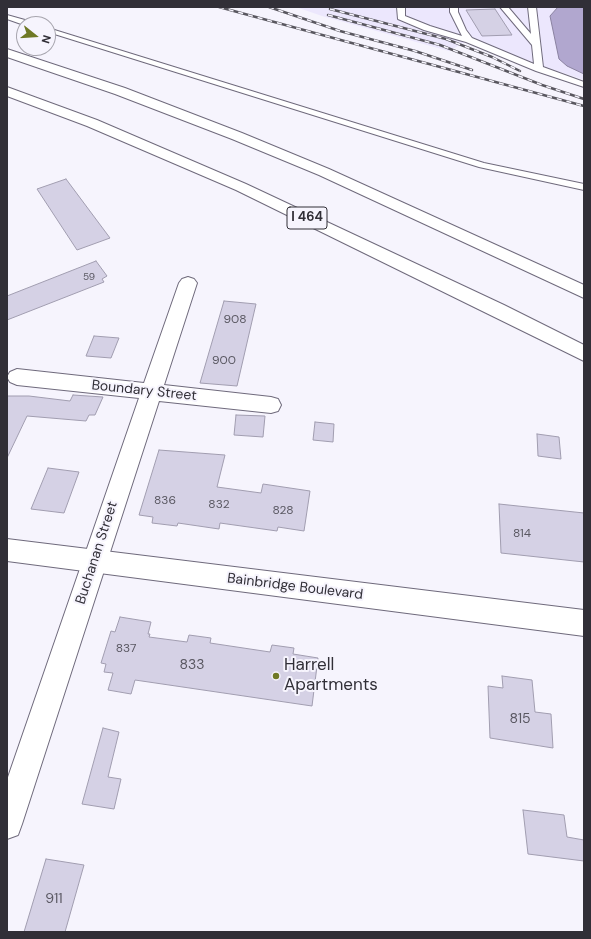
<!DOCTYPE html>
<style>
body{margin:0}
#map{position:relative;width:591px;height:939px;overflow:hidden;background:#f6f4fd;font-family:"DM Sans",sans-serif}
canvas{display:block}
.frame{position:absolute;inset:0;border:8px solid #312f37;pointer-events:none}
.north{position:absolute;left:16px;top:16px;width:40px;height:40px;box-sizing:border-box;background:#f6f4fd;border:1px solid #a7a5ae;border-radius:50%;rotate:107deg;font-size:11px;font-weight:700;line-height:16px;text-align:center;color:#312f37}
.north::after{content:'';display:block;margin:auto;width:14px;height:18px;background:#6f7925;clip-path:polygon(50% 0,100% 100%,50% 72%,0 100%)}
</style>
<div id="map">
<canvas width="591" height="939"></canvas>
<div class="frame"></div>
<div class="north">N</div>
</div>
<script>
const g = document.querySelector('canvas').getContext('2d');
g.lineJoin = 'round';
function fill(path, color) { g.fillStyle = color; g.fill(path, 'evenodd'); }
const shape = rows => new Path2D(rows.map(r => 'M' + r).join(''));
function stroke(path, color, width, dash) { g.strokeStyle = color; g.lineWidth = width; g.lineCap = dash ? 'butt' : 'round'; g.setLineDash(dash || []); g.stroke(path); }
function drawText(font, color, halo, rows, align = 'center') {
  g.font = font + ' "DM Sans",sans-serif'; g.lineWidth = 4; g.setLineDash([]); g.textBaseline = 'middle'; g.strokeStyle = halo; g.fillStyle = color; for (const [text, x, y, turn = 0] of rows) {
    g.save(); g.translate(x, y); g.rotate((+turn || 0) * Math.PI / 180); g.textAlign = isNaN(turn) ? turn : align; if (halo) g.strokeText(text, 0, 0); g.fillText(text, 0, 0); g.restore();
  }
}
fill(shape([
 [296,7,584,7,584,80,560,72,550,77,465,42,449,51,322,16]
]), '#ece7fd');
const water = shape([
 [558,7,584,7,584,74,567,66,559,59,550,16,558,7]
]);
fill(water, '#b1a7cf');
stroke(water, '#8b83a1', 1);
const building = shape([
 [495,9,512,35,482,36,466,10,495,9],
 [66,179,110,238,77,250,37,189,66,179],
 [96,261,107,276,102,279,104,282,7,320,7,296,96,261],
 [224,301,256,304,237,386,200,383,224,301],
 [94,336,119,338,111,358,86,356,94,336],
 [73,395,103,397,95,415,89,415,86,421,27,416,7,458,7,396,29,396,70,401,73,395],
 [236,415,265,416,263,437,234,435,236,415],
 [315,422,334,424,333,442,313,440,315,422],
 [537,434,559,437,561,459,538,456,537,434],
 [159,450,225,455,217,487,261,493,263,484,310,491,304,531,278,527,277,531,220,523,219,529,178,523,177,526,152,523,153,517,139,515,159,450],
 [48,468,79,472,64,513,31,509,48,468],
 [499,504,584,513,584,562,501,553,499,504],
 [120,617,151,622,148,634,150,634,149,637,187,642,189,635,211,638,210,643,270,652,272,645,294,648,293,654,318,658,312,706,135,680,131,694,108,690,113,673,104,672,106,664,101,663,111,631,115,632,120,617],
 [502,676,532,680,535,712,551,714,553,748,490,738,488,686,503,688,502,676],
 [103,728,119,732,108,777,121,779,114,809,82,804,103,728],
 [523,810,564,815,567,837,584,840,584,861,528,854,523,810],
 [46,859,84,865,65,932,24,932,46,859]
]);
fill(building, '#d5d1e5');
stroke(building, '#a19db0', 1);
const lane = shape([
 [397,7,405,7,405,16,430,26,462,36,450,12,450,7,458,7,458,12,466,30,472,38,534,64,532,45,500,7,508,7,531,34,528,7,536,7,543,67,584,82,584,87,536,71,466,42,424,30,398,19,397,7],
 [7,15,32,22,33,24,24,25,7,19,7,15],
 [48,28,484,163,584,184,584,190,479,167,48,32,48,28]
]);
const street = shape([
 [188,277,194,279,197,283,164,385,271,397,278,399,281,405,278,411,271,413,159,401,22,824,18,835,7,839,7,780,139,398,17,385,10,382,7,377,10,372,17,369,144,383,179,283,182,279,188,277]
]);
const secondary = shape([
 [7,539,584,610,584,636,7,561,7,539]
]);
const highway = shape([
 [7,49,125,88,242,133,329,169,584,285,584,298,319,175,232,139,115,94,7,57,7,49],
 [7,87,97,120,246,184,504,305,584,345,584,361,236,190,87,126,7,96,7,87]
]);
stroke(lane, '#6f6a7c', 2);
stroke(street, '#6f6a7c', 2);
stroke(secondary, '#6f6a7c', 2);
stroke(highway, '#6f6a7c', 2);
fill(lane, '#fff');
fill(street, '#fff');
fill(secondary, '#fff');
fill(highway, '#fff');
const rail = shape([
 [219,7,584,106],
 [269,7,340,31,415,51,472,70],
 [330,9,446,39,492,57,520,71],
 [328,15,440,45,542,85,584,99]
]);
stroke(rail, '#59575f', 2.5);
stroke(rail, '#f6f4fd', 1.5, [5]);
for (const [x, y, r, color] of [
 [276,676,4,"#6f7925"]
]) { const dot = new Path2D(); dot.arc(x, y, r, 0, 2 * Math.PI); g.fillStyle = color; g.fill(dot); stroke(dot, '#f6f4fd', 1.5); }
drawText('10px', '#5a5862', null, [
 ["59",89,277]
]);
drawText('12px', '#5a5862', null, [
 ["908",235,320],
 ["900",224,361],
 ["836",165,501],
 ["832",219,505],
 ["828",283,511],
 ["814",522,534],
 ["837",126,649]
]);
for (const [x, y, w] of [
 [307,218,40]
]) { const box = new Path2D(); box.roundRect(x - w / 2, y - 11, w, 22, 3); g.fillStyle = '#f6f4fd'; g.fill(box); stroke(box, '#312f37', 1); }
drawText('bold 13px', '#312f37', null, [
 ["I 464",307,218]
]);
drawText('14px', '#312f37', '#f6f4fd', [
 ["Boundary Street",144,391,6],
 ["Buchanan Street",97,553,-72],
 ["Bainbridge Boulevard",295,587,7]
]);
drawText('14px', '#5a5862', null, [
 ["833",192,665],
 ["815",520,719],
 ["911",54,899]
]);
drawText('17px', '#312f37', '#f6f4fd', [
 ["Harrell",284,666],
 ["Apartments",284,686]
], 'left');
</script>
